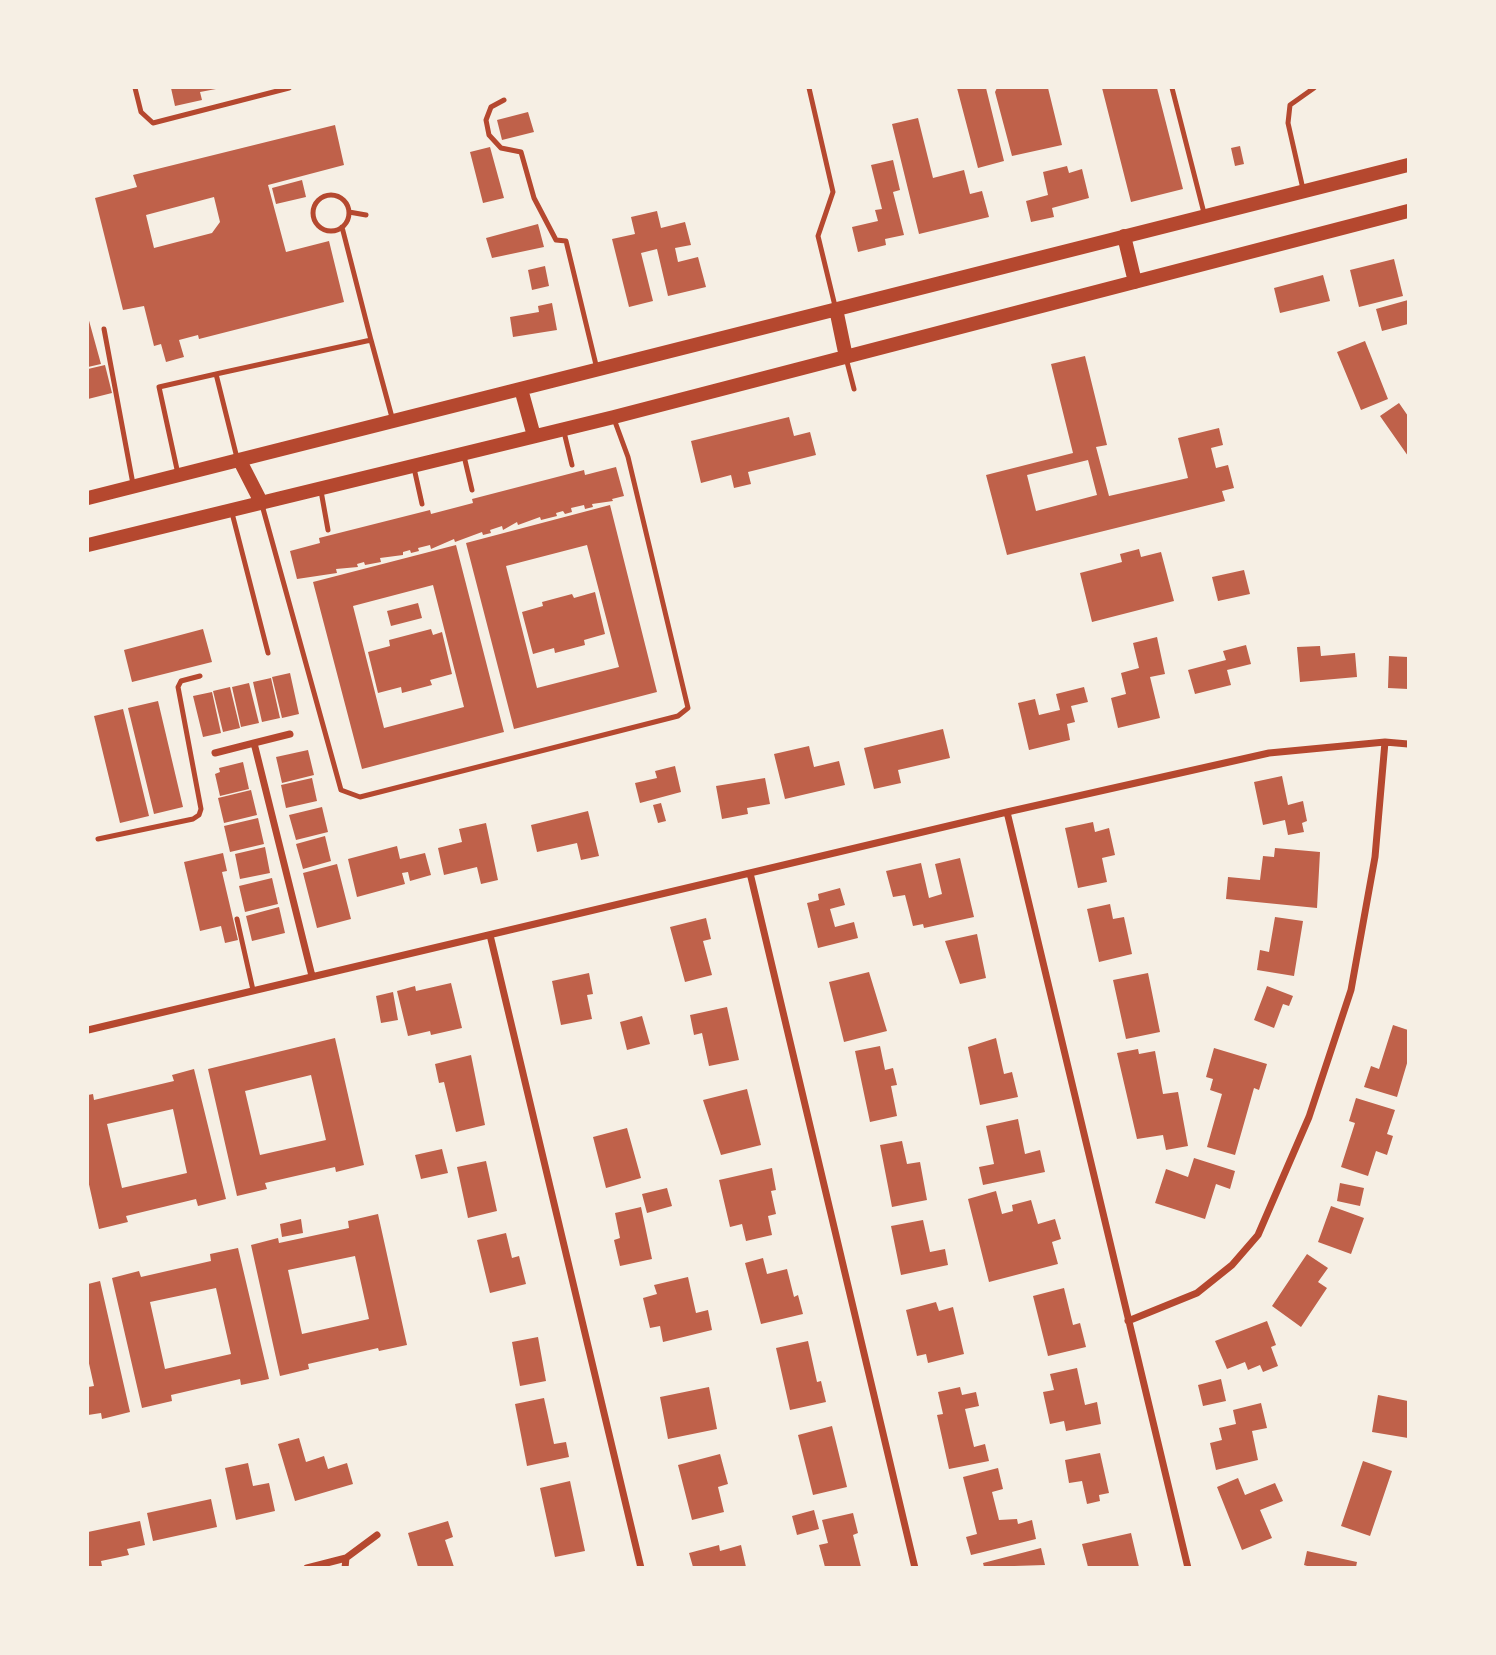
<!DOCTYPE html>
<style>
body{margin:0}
#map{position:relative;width:1496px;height:1655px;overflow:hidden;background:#f6efe4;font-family:"Times New Roman",serif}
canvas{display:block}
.frame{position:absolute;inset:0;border:89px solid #f6efe4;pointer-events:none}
</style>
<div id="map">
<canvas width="1496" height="1655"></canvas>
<div class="frame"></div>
</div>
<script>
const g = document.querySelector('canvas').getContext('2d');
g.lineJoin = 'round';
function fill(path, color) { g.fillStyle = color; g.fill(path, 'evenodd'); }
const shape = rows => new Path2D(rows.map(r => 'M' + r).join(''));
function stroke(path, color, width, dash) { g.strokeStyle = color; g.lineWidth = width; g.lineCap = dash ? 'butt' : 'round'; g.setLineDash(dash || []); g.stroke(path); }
fill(shape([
 [171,88,216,88,216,89,200,92,202,100,175,106],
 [957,88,986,88,1004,161,978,168],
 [997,88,1048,88,1062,145,1012,156,995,92],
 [1102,88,1157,88,1183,189,1131,202],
 [528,112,534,132,502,140,497,120],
 [918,118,933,178,964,170,970,194,982,191,989,217,919,234,892,124],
 [335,125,344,165,268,185,286,252,329,241,344,302,199,339,198,335,179,340,184,357,166,362,161,344,154,346,144,306,123,310,95,198,137,187,133,175],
 [214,197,220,222,212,233,154,248,146,215],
 [1240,146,1244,164,1235,166,1231,148],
 [490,147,504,198,483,203,470,152],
 [893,160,900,190,893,192,904,235,885,239,886,245,858,252,852,227,878,221,875,210,882,209,871,165],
 [1067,166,1069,173,1082,169,1089,198,1052,208,1054,217,1031,222,1026,201,1048,195,1043,172],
 [302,180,306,197,276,204,272,188],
 [657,211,661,228,685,222,691,245,675,248,678,262,698,257,706,287,668,296,657,249,641,253,653,301,629,307,612,239,635,234,631,217],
 [538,224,544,247,492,258,486,238],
 [1394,259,1403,296,1359,307,1350,270],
 [545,266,549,286,532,290,528,270],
 [1323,275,1330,301,1280,313,1274,288],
 [1408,300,1408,324,1382,331,1376,309],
 [552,303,557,330,513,337,510,317,539,312,538,306],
 [88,317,101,364,88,367],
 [1365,341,1388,399,1361,410,1337,352],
 [1085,356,1107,445,1096,447,1109,496,1188,478,1178,438,1219,428,1223,445,1211,448,1216,468,1228,465,1234,488,1222,491,1225,501,1007,555,986,475,1073,453,1051,364],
 [1088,460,1097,495,1036,511,1027,475],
 [105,365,112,393,88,399,88,369],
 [1399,403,1408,416,1408,456,1380,416],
 [789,417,794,436,810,432,816,455,748,472,751,484,734,488,731,475,701,483,691,441],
 [616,467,624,496,612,499,613,501,592,504,593,507,585,509,584,505,571,508,572,512,565,514,563,511,556,513,557,516,541,520,540,517,518,525,517,522,503,530,502,526,490,530,491,533,483,535,482,532,455,542,454,539,431,549,430,545,418,548,419,551,411,553,410,550,403,552,403,555,380,558,381,562,365,565,364,562,357,564,358,567,336,569,337,573,297,579,290,551,320,543,319,538,430,510,431,514,473,503,472,499,584,470,585,475],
 [610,505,657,692,514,729,466,543],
 [587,545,619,667,537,688,506,566],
 [456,545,504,732,362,769,313,582],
 [433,585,464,707,384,728,353,606],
 [1139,549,1141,557,1161,552,1174,601,1092,622,1080,573,1122,562,1120,554],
 [1244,570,1250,594,1218,601,1212,577],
 [595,592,605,634,584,640,585,645,555,653,554,648,533,654,522,612,543,606,542,602,572,594,574,598],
 [418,603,422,618,391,626,387,611],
 [203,629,212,662,132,682,124,650],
 [431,629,433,635,442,632,452,674,430,680,432,685,402,693,401,687,378,693,368,652,390,646,389,640],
 [1157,637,1165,674,1150,677,1160,718,1118,728,1111,698,1126,694,1121,673,1139,668,1133,643],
 [1246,645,1251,664,1227,670,1231,685,1195,694,1188,670,1226,660,1223,651],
 [1320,646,1321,656,1355,653,1357,677,1300,682,1297,647],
 [1389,656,1408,657,1408,689,1388,688],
 [290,673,299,714,282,718,272,677],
 [271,678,280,718,262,722,253,682],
 [249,683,259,723,241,727,232,687],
 [230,687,240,728,223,732,213,691],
 [1084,687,1088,702,1071,706,1075,722,1067,724,1070,740,1029,750,1018,703,1035,699,1039,715,1060,710,1056,694],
 [212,692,221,733,203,737,193,696],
 [158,701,183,807,154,814,128,708],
 [123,709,149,816,120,823,94,716],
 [943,729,950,758,898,770,901,783,874,789,864,748],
 [809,746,814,767,839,761,845,785,785,799,774,754],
 [308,750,314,775,282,783,276,757],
 [243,762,249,789,220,796,215,774,220,772,219,768],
 [675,766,681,792,640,803,635,783,657,778,655,771],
 [1282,776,1288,805,1303,801,1307,821,1302,823,1304,832,1288,835,1285,820,1263,825,1254,782],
 [312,778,317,801,286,808,281,785],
 [765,778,770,804,747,808,748,814,722,819,716,786],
 [251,790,257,815,224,823,218,798],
 [661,803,666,821,658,823,653,805],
 [322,807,328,832,296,840,289,815],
 [588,811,599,856,581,860,577,843,537,852,531,825],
 [258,818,264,844,230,852,224,826],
 [1093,822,1095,832,1109,828,1115,855,1102,858,1107,882,1078,888,1065,828],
 [486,823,498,880,481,884,477,867,444,875,438,848,462,842,459,829],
 [325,836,331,861,303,869,296,844],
 [397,846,400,859,425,853,431,875,410,881,408,872,402,873,405,884,357,897,348,859],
 [265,847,270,873,240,879,235,854],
 [1275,848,1320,852,1317,908,1226,899,1228,877,1260,880,1263,856,1274,857],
 [223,853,227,871,222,872,238,940,225,943,221,926,200,931,184,862],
 [960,858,974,917,924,928,923,924,913,926,905,895,893,897,886,871,921,863,929,898,942,894,935,864],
 [337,864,351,919,317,928,303,873],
 [272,878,278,904,245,912,239,886],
 [840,888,845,905,830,909,835,927,854,922,858,938,818,948,807,903,819,900,818,894],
 [1110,904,1113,919,1124,917,1132,954,1099,962,1087,909],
 [279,907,285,933,252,941,246,916],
 [1275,917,1303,921,1294,976,1257,970,1260,950,1269,952],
 [706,918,711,939,703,941,712,975,685,982,670,927],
 [977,934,986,978,960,984,945,941],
 [869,972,887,1031,844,1042,829,982],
 [589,973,593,994,587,995,592,1019,561,1025,552,981],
 [1148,973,1160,1032,1126,1039,1113,980],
 [451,983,462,1028,431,1035,430,1031,408,1036,397,991,415,986,416,991],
 [1267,986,1293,996,1289,1006,1283,1004,1274,1028,1254,1020],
 [393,992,398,1020,381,1023,376,996],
 [727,1007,739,1060,709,1066,702,1033,694,1035,690,1015],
 [642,1016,650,1044,627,1050,620,1022],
 [1393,1025,1408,1030,1408,1060,1397,1097,1364,1087,1371,1066,1379,1069],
 [335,1038,364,1165,336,1172,335,1167,265,1183,267,1189,237,1196,208,1069],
 [311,1075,326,1140,260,1155,245,1091],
 [996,1038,1004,1074,1012,1072,1018,1097,980,1105,968,1047],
 [880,1046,885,1070,893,1068,897,1085,891,1086,897,1116,870,1122,855,1051],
 [1214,1048,1267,1064,1259,1090,1254,1088,1235,1155,1207,1147,1222,1094,1210,1090,1213,1079,1206,1077],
 [1138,1049,1139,1054,1155,1051,1163,1094,1178,1092,1188,1146,1166,1150,1163,1135,1137,1139,1117,1053],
 [471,1055,485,1125,456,1132,444,1082,439,1083,435,1064],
 [194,1069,226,1199,198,1206,196,1199,126,1216,128,1222,99,1229,88,1180,88,1095,93,1094,94,1100,174,1081,172,1075],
 [173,1109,187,1173,122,1188,107,1124],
 [747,1089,761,1145,721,1155,703,1100],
 [1356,1098,1395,1110,1387,1134,1393,1136,1387,1155,1376,1151,1368,1176,1341,1167,1355,1123,1349,1121],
 [1018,1119,1025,1154,1040,1150,1045,1172,983,1185,979,1167,994,1164,986,1126],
 [627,1128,641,1178,606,1188,593,1137],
 [902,1141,907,1164,920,1162,927,1200,892,1207,880,1145],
 [442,1149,448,1173,421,1179,415,1155],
 [1194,1158,1235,1171,1230,1189,1216,1184,1205,1219,1155,1203,1166,1169,1188,1177],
 [486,1161,497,1211,468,1218,457,1167],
 [772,1168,776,1190,771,1191,776,1214,768,1216,772,1235,746,1241,742,1224,730,1227,719,1180],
 [1340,1183,1364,1188,1360,1206,1337,1201],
 [667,1188,672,1206,647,1213,642,1194],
 [996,1191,1002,1214,1013,1211,1012,1205,1031,1200,1038,1224,1055,1219,1061,1239,1052,1242,1058,1264,989,1282,968,1199],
 [1331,1206,1364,1218,1351,1254,1318,1242],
 [641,1207,652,1259,620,1266,614,1240,620,1238,615,1213],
 [378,1214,407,1345,379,1351,378,1348,308,1364,309,1369,280,1376,251,1245,278,1238,279,1243,349,1228,348,1221],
 [355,1256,369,1319,302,1334,288,1270],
 [301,1219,303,1233,282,1237,280,1224],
 [923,1220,930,1252,945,1249,948,1265,901,1275,891,1226],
 [506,1233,512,1258,519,1256,526,1284,490,1293,477,1240],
 [238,1248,269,1379,241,1385,240,1379,171,1395,172,1401,142,1408,112,1278,139,1271,141,1277,211,1261,210,1254],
 [216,1288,231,1354,165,1369,150,1302],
 [1307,1254,1328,1268,1318,1282,1327,1288,1301,1327,1272,1306],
 [763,1258,767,1274,787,1269,794,1297,798,1295,803,1314,761,1324,745,1263],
 [688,1277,696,1313,708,1310,712,1330,663,1342,660,1326,650,1328,643,1298,657,1294,654,1285],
 [100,1281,130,1412,102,1419,101,1413,88,1415,88,1387,94,1386,88,1359,88,1284],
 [1064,1288,1073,1325,1080,1323,1086,1347,1048,1356,1033,1296],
 [936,1302,939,1311,953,1307,964,1354,928,1363,926,1354,917,1356,906,1310],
 [1267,1321,1276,1345,1271,1347,1278,1366,1263,1372,1260,1365,1248,1370,1245,1362,1227,1369,1215,1341],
 [538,1337,546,1381,520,1386,512,1342],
 [808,1341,817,1382,821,1381,826,1402,790,1410,776,1348],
 [1077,1368,1085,1405,1097,1402,1101,1424,1066,1431,1064,1421,1050,1424,1043,1392,1054,1390,1050,1374],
 [1221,1379,1226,1401,1203,1406,1198,1385],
 [709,1387,717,1429,668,1439,660,1397],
 [960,1387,962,1395,976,1392,979,1406,965,1409,974,1447,985,1444,989,1461,949,1469,937,1415,943,1414,938,1392],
 [1378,1395,1408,1401,1408,1438,1372,1432],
 [544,1398,554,1444,566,1442,569,1457,527,1466,515,1404],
 [1261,1403,1267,1428,1252,1431,1258,1460,1216,1470,1210,1443,1222,1440,1219,1428,1236,1424,1233,1410],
 [832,1426,847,1487,813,1495,798,1435],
 [299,1438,306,1462,324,1456,328,1469,347,1463,353,1484,295,1501,278,1444],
 [1100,1453,1109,1493,1099,1495,1100,1501,1087,1504,1082,1481,1069,1483,1065,1460],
 [720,1454,728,1484,718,1487,724,1512,692,1520,678,1465],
 [1363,1461,1392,1471,1370,1536,1341,1526],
 [248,1463,253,1486,269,1483,275,1511,236,1520,225,1468],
 [998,1468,1003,1489,992,1492,999,1520,1017,1519,1018,1524,1032,1520,1036,1539,971,1555,966,1537,977,1534,963,1477],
 [1238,1478,1245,1495,1275,1483,1283,1501,1260,1510,1272,1538,1242,1550,1217,1487],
 [570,1481,585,1551,555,1557,540,1488],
 [211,1499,217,1527,153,1541,147,1513],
 [814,1510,819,1529,797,1535,792,1516],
 [853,1513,858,1533,853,1535,861,1567,825,1567,819,1545,828,1543,822,1520],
 [140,1521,145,1545,127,1549,129,1555,101,1561,102,1566,88,1567,88,1532],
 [448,1521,453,1537,445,1540,454,1567,418,1567,408,1533],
 [1131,1533,1139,1567,1088,1567,1082,1544],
 [719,1545,720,1551,741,1545,746,1567,693,1567,689,1553],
 [1041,1548,1045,1565,984,1567,983,1563],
 [1307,1551,1357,1562,1356,1567,1310,1567,1304,1565]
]), '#bf614a');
stroke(shape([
 [135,88,141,112,153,123,289,88],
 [809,88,833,192,818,236,835,306],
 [1172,88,1204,213],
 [504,100,491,107,486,120,489,135,501,148,521,152,534,198,556,240,566,241,597,369],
 [1303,189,1288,123,1290,105,1314,88],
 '313 213a18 18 0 1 1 36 0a18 18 0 1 1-36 0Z',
 [349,212,366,215],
 [342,227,371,340],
 [104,329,133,484],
 [846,358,854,389],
 [564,432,572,465],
 [464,456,472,490],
 [237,458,216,374,371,340,393,421],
 [414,468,422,504],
 [178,474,159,387,216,374],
 [321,491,328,530],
 [262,505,341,790,360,797,678,716,688,708,628,457,614,419],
 [232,513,268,653],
 [98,839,193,819,199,815,201,809,178,687,181,681,200,676],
 [237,919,253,990]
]), '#b5482f', 5);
stroke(shape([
 [290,734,254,743,312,976],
 [215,753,254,743],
 [1007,812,1188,1568],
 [750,873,915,1568],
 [490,935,641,1568],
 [88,1030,1007,812,1269,753,1385,742,1408,744],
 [1128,1321,1197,1293,1232,1265,1258,1235,1309,1117,1351,990,1375,857,1385,742],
 [307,1568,346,1558],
 [345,1568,346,1558,377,1535]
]), '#b5482f', 7);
stroke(shape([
 [1124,236,1135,282],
 [836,309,846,357],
 [521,389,534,436],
 [240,461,261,502],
 [88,498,1408,165],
 [88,545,614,417,1408,211]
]), '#b5482f', 14);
</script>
